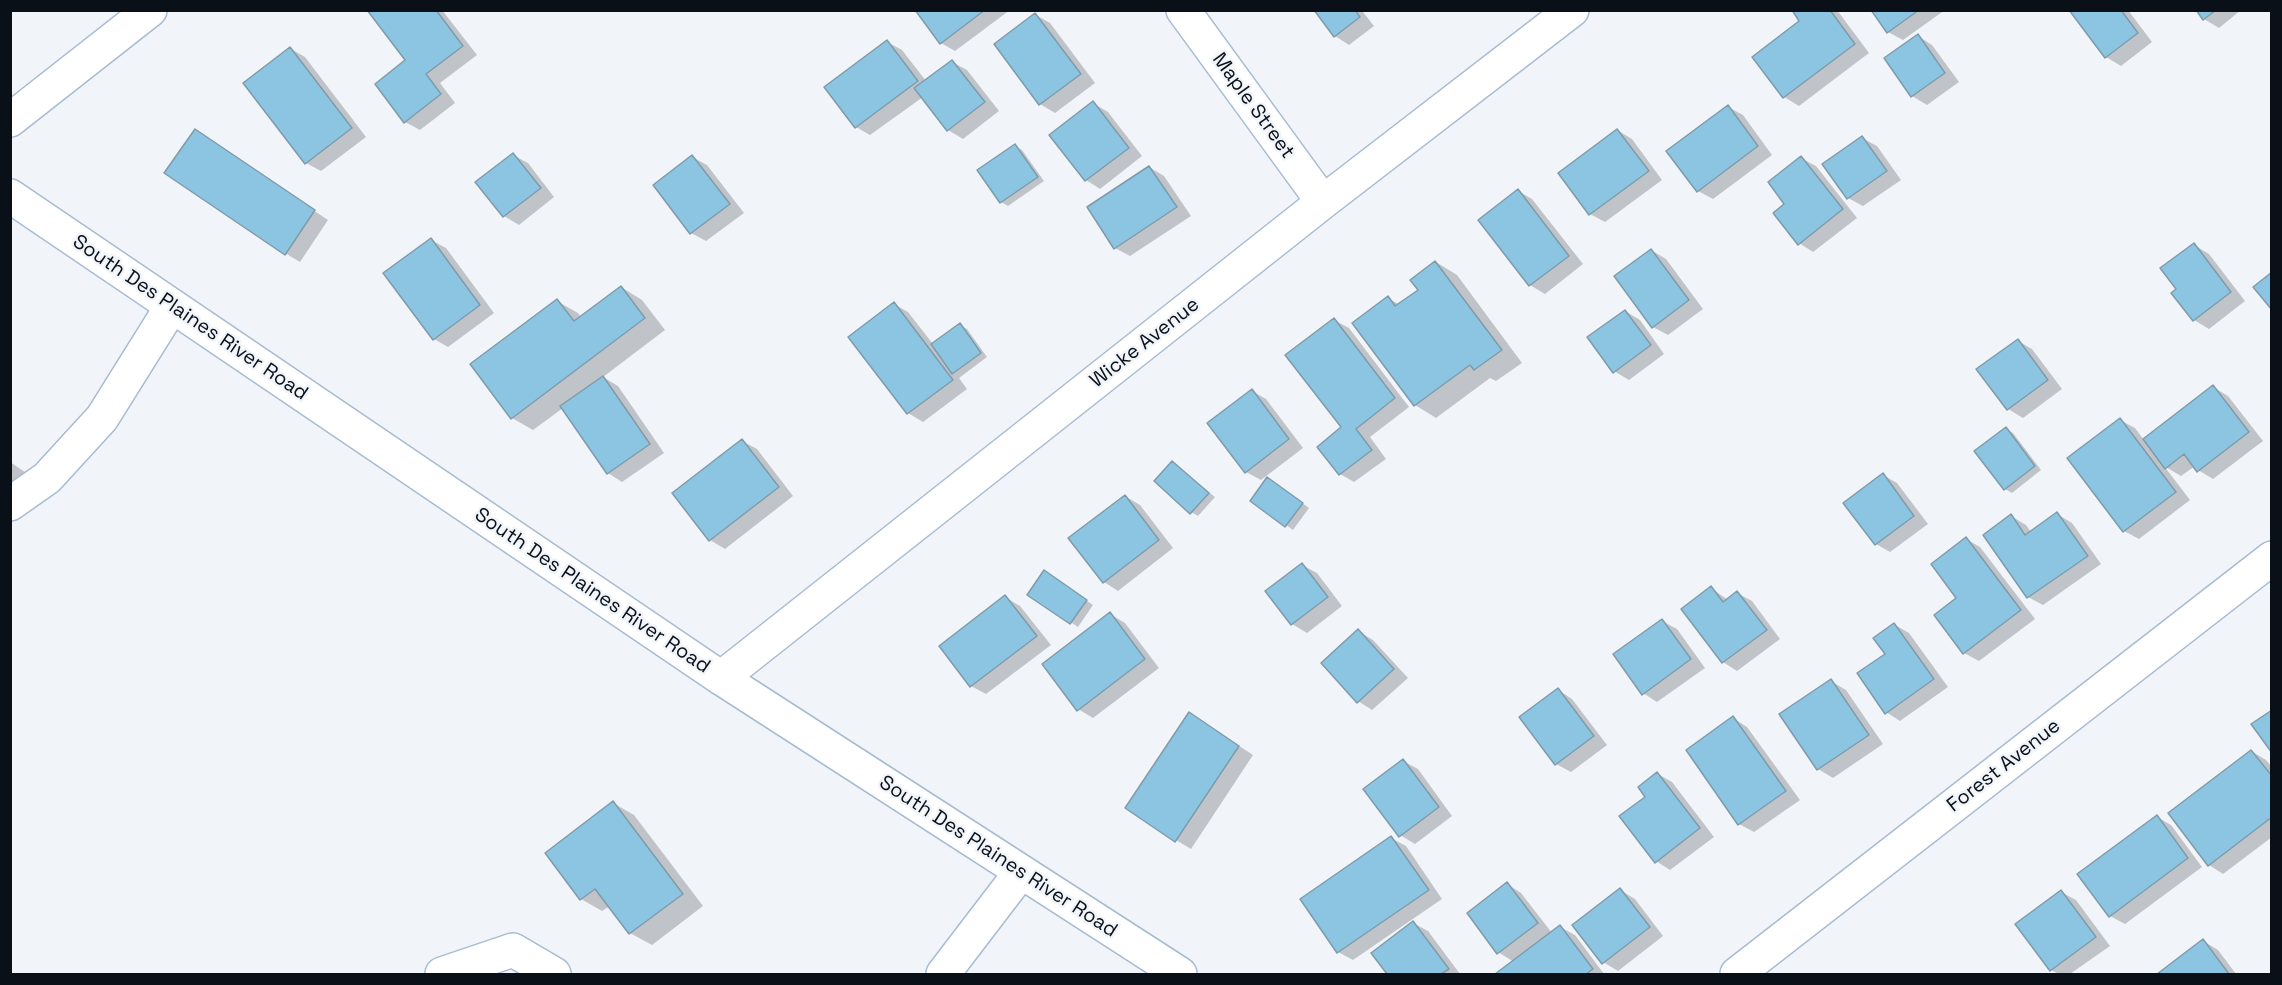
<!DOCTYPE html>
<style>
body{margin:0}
#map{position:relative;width:2282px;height:985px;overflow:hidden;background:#f1f5fa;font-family:"Space Grotesk",sans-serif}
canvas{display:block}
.frame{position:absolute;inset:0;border:12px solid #091018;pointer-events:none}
</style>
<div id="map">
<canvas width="2282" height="985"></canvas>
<div class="frame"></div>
</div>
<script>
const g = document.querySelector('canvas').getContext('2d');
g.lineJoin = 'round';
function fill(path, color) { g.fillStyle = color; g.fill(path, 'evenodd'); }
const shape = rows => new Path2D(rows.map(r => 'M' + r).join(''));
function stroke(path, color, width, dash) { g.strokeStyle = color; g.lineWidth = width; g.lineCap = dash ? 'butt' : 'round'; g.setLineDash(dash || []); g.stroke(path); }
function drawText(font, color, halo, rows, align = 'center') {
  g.font = font + ' "Space Grotesk",sans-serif'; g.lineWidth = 5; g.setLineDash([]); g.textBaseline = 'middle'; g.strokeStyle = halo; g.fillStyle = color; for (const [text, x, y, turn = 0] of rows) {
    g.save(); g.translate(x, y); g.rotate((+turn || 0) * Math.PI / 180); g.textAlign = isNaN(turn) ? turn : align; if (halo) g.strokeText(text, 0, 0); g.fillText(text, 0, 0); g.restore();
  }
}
fill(shape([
 [369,10,442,10,477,55,440,83,455,103,420,130,405,122,407,60],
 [916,10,1010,10,955,51,941,43],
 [1315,10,1365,10,1363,12,1374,26,1349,45,1335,36],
 [1794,10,1837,10,1869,53,1799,106,1784,97,1754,57,1801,21],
 [1873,10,1945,10,1903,40,1888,32],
 [2070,10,2128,10,2152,42,2121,66,2106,57],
 [2198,10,2241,10,2219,28,2204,19],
 [1036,15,1050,23,1095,83,1055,113,1040,104],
 [1918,36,1932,45,1959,82,1927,105,1912,96,1886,59],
 [887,42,902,50,926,81,952,62,967,70,999,111,963,139,948,130,923,97,870,135,856,127],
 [291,49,305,57,366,137,321,171,306,163],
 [1093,103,1108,112,1142,156,1100,189,1086,180],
 [1728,107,1743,115,1772,155,1713,199,1698,191],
 [1617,130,1632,139,1662,180,1605,222,1590,214],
 [195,131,328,220,300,262,285,253],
 [1862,138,1877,146,1901,180,1863,206,1848,198],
 [1015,146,1022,150,1044,181,1008,206,1001,202],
 [513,155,528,163,554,197,519,225,504,216],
 [692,157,707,165,744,213,706,241,691,233],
 [1801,158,1816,166,1857,218,1813,252,1799,243,1786,204],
 [1149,167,1164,176,1191,216,1130,256,1115,248],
 [1518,191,1532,199,1583,264,1545,294,1530,285,1480,220],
 [431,240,446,248,494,313,448,347,434,339],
 [2194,245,2209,254,2245,301,2209,329,2194,320,2173,293,2178,289],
 [1651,250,1666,259,1703,309,1668,335,1653,327],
 [1436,262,1457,275,1522,363,1496,381,1490,378,1436,418,1415,405,1388,298,1400,305,1420,290],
 [621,287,642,300,665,330,603,377,618,386,664,453,622,482,608,473,563,408,533,430,512,418,557,301,578,313,581,317],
 [894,304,908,312,933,344,960,325,967,329,987,357,959,378,967,389,923,422,908,413,850,337],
 [1625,311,1640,320,1664,354,1629,380,1614,371],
 [1334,320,1349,328,1409,407,1370,437,1386,459,1354,482,1340,474,1343,428],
 [2018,341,2032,349,2062,389,2023,418,2008,409],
 [2213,387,2228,396,2263,441,2213,479,2198,470,2195,466,2181,476,2164,466,2190,500,2139,539,2124,531,2120,420,2135,428,2144,440],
 [1252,391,1266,399,1303,448,1261,480,1246,472],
 [2006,429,2013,433,2041,470,2012,493,2005,489],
 [742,441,757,449,793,496,725,549,710,540],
 [10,462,31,476,10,491],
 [1172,463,1215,497,1198,516,1191,512],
 [1883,475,1897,483,1928,524,1890,552,1876,544],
 [1275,483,1309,508,1293,530,1252,501],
 [1125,496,1140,505,1173,548,1118,591,1104,582],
 [2057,514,2072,523,2101,564,2043,605,2028,597,2011,516,2026,525,2031,532],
 [1966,539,1980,547,2035,619,1979,661,1964,653,1958,598],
 [1302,565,1317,573,1342,606,1307,633,1292,624,1267,591],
 [1051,576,1093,605,1078,627,1029,595],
 [1711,588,1728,600,1737,593,1752,601,1780,639,1737,671,1723,662],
 [1005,597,1020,606,1051,645,986,694,971,686,941,647],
 [1110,614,1125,623,1159,668,1093,718,1078,709],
 [1662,621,1677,629,1705,668,1657,702,1643,693],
 [1895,625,1909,633,1948,687,1900,721,1886,712],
 [1358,631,1373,640,1408,678,1372,710,1358,701],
 [1831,681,1846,690,1883,744,1833,778,1818,769],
 [1558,690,1572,699,1607,745,1571,772,1556,764],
 [1733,718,1747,727,1800,800,1754,832,1739,824],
 [1204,723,1253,755,1191,849,1176,840],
 [2251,751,2266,760,2272,767,2272,837,2223,874,2209,865],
 [1403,761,1418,769,1452,816,1415,844,1400,835],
 [1658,774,1672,782,1714,837,1670,870,1656,861,1647,798],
 [613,803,634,815,703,906,652,945,630,933,610,906,602,911,581,899],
 [2157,817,2171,825,2202,867,2125,924,2110,916],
 [1391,838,1406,846,1442,899,1353,960,1338,952],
 [1507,884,1521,893,1552,933,1560,927,1575,935,1604,974,1497,974,1514,962,1498,952],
 [1620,890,1635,899,1663,936,1618,971,1603,962],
 [2061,892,2076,900,2110,946,2070,974,2059,974,2051,970],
 [1413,923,1428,931,1460,974,1389,974,1373,953],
 [2203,941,2218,950,2236,974,2159,974]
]), '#0003');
const building = shape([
 [367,10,436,10,463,46,426,74,441,94,404,123,375,84,405,60,367,10],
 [915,10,985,10,940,44,915,10],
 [1314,10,1355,10,1360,17,1334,37,1314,10],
 [1792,10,1830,10,1855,44,1783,98,1752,57,1799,21,1792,10],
 [1871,10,1919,10,1887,33,1871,10],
 [2069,10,2121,10,2138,33,2105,58,2069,10],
 [2196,10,2216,10,2203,20,2196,10],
 [1035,13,1081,74,1039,105,994,44,1035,13],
 [1918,34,1945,73,1911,97,1884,58,1918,34],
 [887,40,918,81,855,128,824,87,887,40],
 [290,47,352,128,305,164,243,83,290,47],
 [952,60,985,102,947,131,914,88,952,60],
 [1093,101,1129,148,1085,181,1049,135,1093,101],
 [1728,105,1758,146,1697,192,1666,151,1728,105],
 [195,129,315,210,285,255,164,173,195,129],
 [1617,129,1649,171,1589,215,1558,173,1617,129],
 [1862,136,1887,171,1847,199,1822,164,1862,136],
 [1015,144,1038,177,1000,203,977,170,1015,144],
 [513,153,541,188,503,217,475,182,513,153],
 [692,155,730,204,690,234,653,185,692,155],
 [1801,156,1843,209,1798,245,1773,213,1784,204,1768,182,1801,156],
 [1149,166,1177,207,1114,249,1087,207,1149,166],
 [1518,189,1569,256,1529,286,1478,220,1518,189],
 [431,238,480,305,433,340,383,273,431,238],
 [2194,243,2231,292,2193,321,2171,293,2176,289,2160,268,2194,243],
 [1651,249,1689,300,1652,328,1614,276,1651,249],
 [1435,261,1502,350,1474,370,1470,365,1414,406,1352,323,1388,296,1395,306,1418,290,1410,280,1435,261],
 [2272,272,2272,310,2253,287,2272,272],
 [621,286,645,318,511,419,470,364,557,299,574,321,621,286],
 [894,302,953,380,907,414,848,337,894,302],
 [1625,310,1651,345,1613,373,1587,337,1625,310],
 [1334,318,1395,398,1356,429,1372,450,1339,475,1317,447,1341,427,1285,355,1334,318],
 [960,323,981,353,952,374,931,344,960,323],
 [2018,339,2048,380,2007,410,1976,369,2018,339],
 [603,376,650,444,607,474,560,406,603,376],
 [2213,385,2249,432,2197,472,2184,454,2165,469,2143,439,2213,385],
 [1252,389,1289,439,1245,473,1207,423,1252,389],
 [2120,418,2176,492,2123,532,2067,458,2120,418],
 [2006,427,2035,466,2004,490,1974,451,2006,427],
 [742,439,779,487,709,541,672,493,742,439],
 [1172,461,1209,493,1190,514,1154,481,1172,461],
 [1883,473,1914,516,1875,545,1843,503,1883,473],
 [1267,477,1303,503,1285,527,1250,501,1267,477],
 [1125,495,1159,540,1103,583,1068,538,1125,495],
 [2057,512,2088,556,2027,598,1983,535,2011,514,2025,535,2057,512],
 [1966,537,2021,610,1963,654,1934,615,1956,598,1931,564,1966,537],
 [1302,563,1328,597,1291,625,1265,591,1302,563],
 [1044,570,1087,600,1070,624,1027,595,1044,570],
 [1711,586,1723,602,1737,591,1767,630,1722,663,1681,609,1711,586],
 [1005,595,1037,636,970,687,939,646,1005,595],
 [1110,612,1145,659,1077,711,1042,664,1110,612],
 [1662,619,1691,659,1642,695,1613,654,1662,619],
 [1894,623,1934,679,1885,714,1857,673,1885,654,1873,638,1894,623],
 [1358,629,1394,669,1357,703,1321,663,1358,629],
 [1831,679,1869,735,1817,770,1779,714,1831,679],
 [1558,688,1594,736,1555,765,1519,717,1558,688],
 [2272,710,2272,753,2251,724,2272,710],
 [1189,712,1239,746,1175,842,1125,808,1189,712],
 [1733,716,1786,791,1738,825,1686,750,1733,716],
 [2251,750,2272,776,2272,817,2208,866,2168,813,2251,750],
 [1403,759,1439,807,1399,837,1363,789,1403,759],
 [1657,772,1700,828,1655,863,1619,816,1645,797,1638,787,1657,772],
 [613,801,683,894,629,934,595,889,580,900,545,853,613,801],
 [2157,815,2188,858,2109,917,2077,874,2157,815],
 [1391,836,1429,890,1337,953,1300,899,1391,836],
 [1507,882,1538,923,1497,954,1467,913,1507,882],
 [1620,888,1650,927,1602,964,1572,925,1620,888],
 [2061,890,2096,937,2050,971,2015,924,2061,890],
 [1413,921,1449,969,1441,974,1387,974,1371,953,1413,921],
 [1560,925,1593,969,1586,974,1495,974,1560,925],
 [2203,939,2229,974,2157,974,2203,939]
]);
fill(building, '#8cc5e2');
stroke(building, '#7e9bab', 1.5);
const minor = shape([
 [1183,10,1323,202],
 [10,120,150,10],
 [10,504,47,478,102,418,172,306],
 [721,678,1323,202,1572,10],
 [442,974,513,950,554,974],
 [943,974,1021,872],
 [1737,974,2272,558]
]);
const secondary = shape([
 [10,196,721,678,1180,974]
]);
stroke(minor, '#a7bbd2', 36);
stroke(secondary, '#a7bbd2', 36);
stroke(minor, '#fff', 33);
stroke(secondary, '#fff', 33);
drawText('20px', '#091018', '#f1f5fa', [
 ["Maple Street",1253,106,54],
 ["South Des Plaines River Road",190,318,34],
 ["Wicke Avenue",1145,343,-38],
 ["South Des Plaines River Road",592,591,34],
 ["Forest Avenue",2004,766,-38],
 ["South Des Plaines River Road",998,857,33]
]);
</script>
